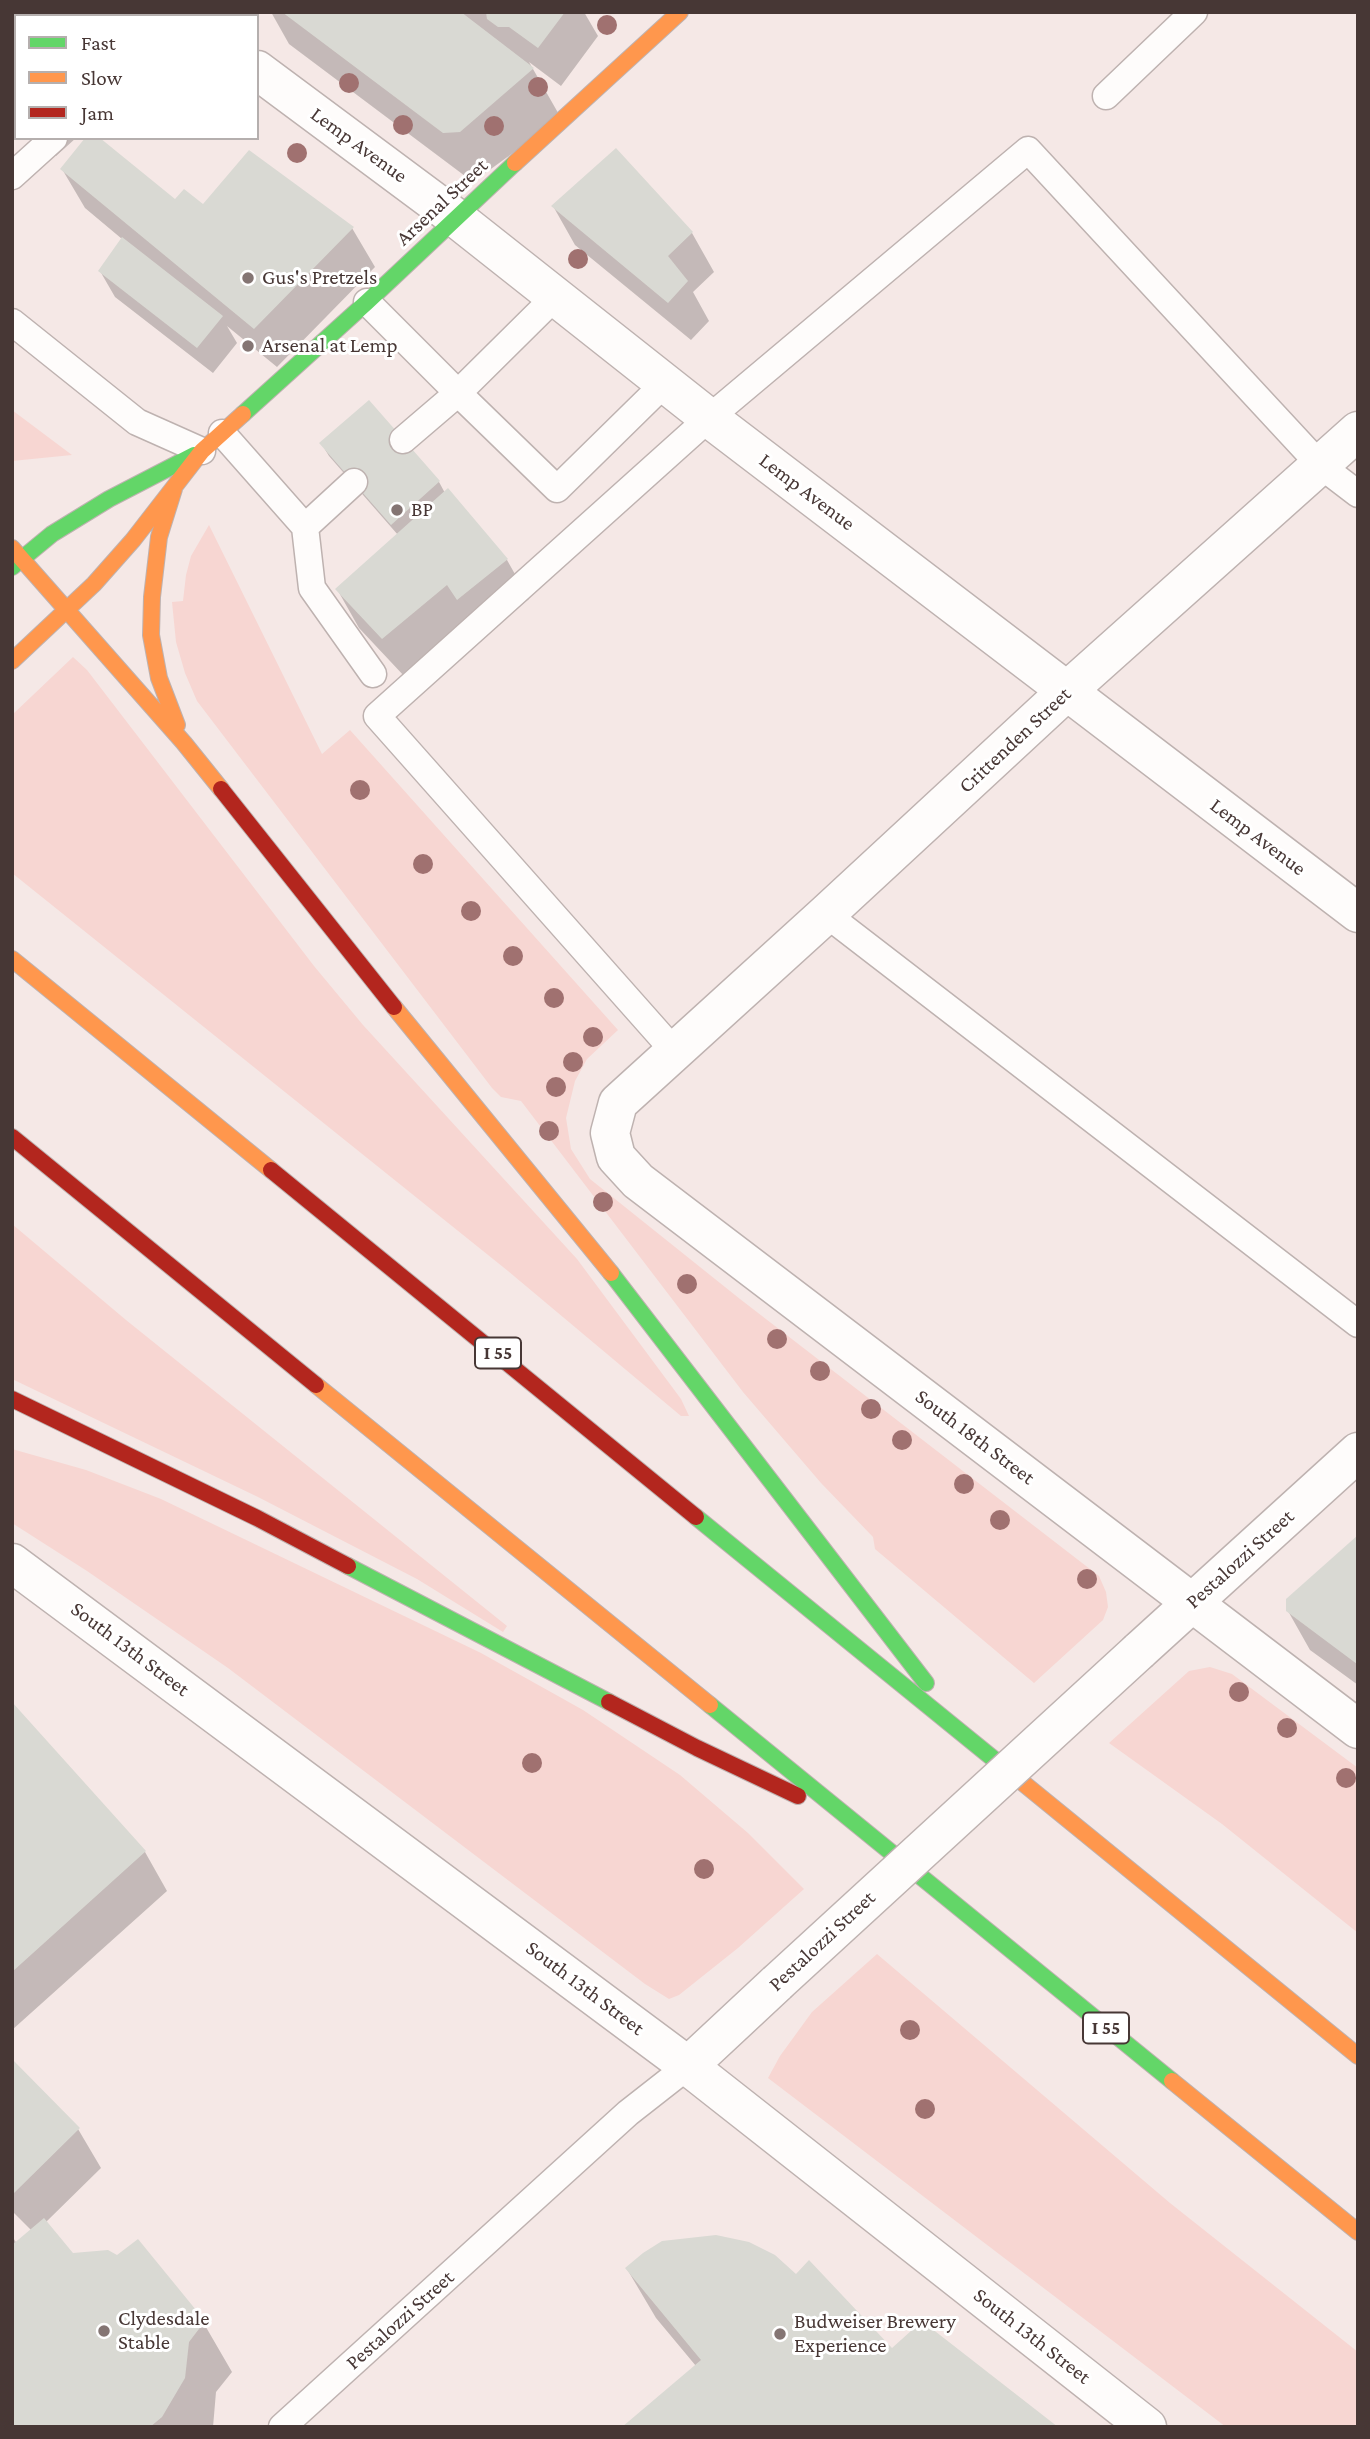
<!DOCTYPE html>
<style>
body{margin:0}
#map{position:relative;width:1370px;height:2439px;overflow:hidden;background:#f5e8e6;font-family:"Crimson Pro",serif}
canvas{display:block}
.frame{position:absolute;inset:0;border:14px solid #473735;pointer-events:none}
.legend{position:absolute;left:14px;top:14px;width:245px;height:126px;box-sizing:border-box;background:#fff;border:2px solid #b5afae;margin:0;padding:9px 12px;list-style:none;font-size:21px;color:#473735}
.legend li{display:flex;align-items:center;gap:14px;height:35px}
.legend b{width:35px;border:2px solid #b5afae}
</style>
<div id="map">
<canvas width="1370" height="2439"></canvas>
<div class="frame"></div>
<ul class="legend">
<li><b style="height:9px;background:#63d668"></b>Fast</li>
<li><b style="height:9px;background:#ff974d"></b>Slow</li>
<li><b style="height:9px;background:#b3261e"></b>Jam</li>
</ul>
</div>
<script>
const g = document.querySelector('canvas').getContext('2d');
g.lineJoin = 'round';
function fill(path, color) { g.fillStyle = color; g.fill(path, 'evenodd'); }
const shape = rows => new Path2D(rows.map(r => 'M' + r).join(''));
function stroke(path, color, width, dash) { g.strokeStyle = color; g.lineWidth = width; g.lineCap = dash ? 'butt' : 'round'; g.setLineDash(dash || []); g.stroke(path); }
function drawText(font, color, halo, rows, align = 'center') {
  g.font = font + ' "Crimson Pro",serif'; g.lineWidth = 6; g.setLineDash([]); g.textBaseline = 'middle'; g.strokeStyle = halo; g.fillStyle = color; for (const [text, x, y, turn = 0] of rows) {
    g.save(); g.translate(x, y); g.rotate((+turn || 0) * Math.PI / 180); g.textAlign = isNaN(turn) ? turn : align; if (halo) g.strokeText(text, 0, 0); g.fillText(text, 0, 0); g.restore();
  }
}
fill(shape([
 [12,410,72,455,12,461],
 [209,525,322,754,350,730,618,1030,587,1059,575,1081,566,1118,571,1149,590,1179,740,1299,1099,1576,1106,1592,1108,1607,1103,1620,1034,1683,875,1549,873,1537,821,1483,743,1392,521,1101,501,1097,492,1088,197,701,185,673,176,642,172,602,183,601,186,575,191,556],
 [73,657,87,670,314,966,363,1025,577,1259,681,1399,689,1416,681,1416,508,1271,12,873,12,715],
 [12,1224,126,1320,507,1626,503,1632,417,1579,258,1497,12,1379],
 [12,1449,86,1470,161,1499,481,1653,583,1710,680,1775,748,1833,804,1889,738,1948,679,1995,669,1999,645,1984,228,1668,87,1571,12,1523],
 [1210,1667,1232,1674,1358,1768,1358,1933,1222,1824,1109,1743,1189,1671],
 [877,1954,1170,2203,1358,2352,1358,2427,1226,2427,768,2078,780,2056,812,2012]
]), '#f7d6d2');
fill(shape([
 [12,12,19,12,20,15,27,12,31,16,16,16,16,128,12,133],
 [271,12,584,12,598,36,561,86,529,62,561,118,473,182,289,44],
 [34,138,76,138,56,156],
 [62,169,175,202,352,228,375,267,277,367,227,326,237,343,213,373,115,297,100,271,122,239,85,208],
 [553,206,692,233,714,272,693,292,709,321,691,340,575,245],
 [369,402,439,482,445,493,448,490,507,560,529,599,481,638,405,677,359,628,337,589,398,535,329,456,321,443],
 [1358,1538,1358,1685,1310,1650,1288,1611],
 [12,1705,145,1852,167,1891,12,2030],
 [12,2062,78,2129,101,2168,46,2222,72,2255,203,2322,232,2372,216,2392,213,2427,12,2427,12,2236,17,2244,32,2231,12,2211],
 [627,2269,796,2276,892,2350,696,2366,656,2318]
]), '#0003');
fill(shape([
 [282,12,461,12,534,68,460,132,443,133],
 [486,12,565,12,538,48,509,27,498,27,487,19],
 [16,18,16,81,12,86,12,23],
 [85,138,100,138,175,199,184,189,203,204,249,150,354,227,254,329,60,169],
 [616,148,693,232,668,256,688,281,668,303,551,206],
 [122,237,223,316,197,348,98,271],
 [369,400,440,481,391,525,319,443],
 [448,488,508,559,457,600,447,585,382,639,335,589],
 [1358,1535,1358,1663,1357,1664,1286,1611,1286,1599],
 [12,1702,146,1851,12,1972],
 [12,2059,80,2128,12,2195],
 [44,2218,73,2253,108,2250,117,2255,138,2239,205,2321,189,2342,185,2378,162,2417,150,2427,12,2427,12,2245],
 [716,2235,749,2242,775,2255,796,2274,809,2260,892,2348,922,2321,1058,2427,622,2427,701,2360,625,2268,643,2253,662,2241]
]), '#d9d9d3');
const lane = shape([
 [1106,96,1194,12],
 [12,176,54,138],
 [555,297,458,393,557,489,666,382],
 [367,302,458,393,403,440],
 [12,322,137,422,202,451],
 [222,433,305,527,312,588,373,674],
 [305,527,354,482],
 [826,914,1358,1324],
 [675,1052,377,716,709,418,1028,150,1320,465,1358,494],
 [282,2427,628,2113,688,2066]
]);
const street = shape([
 [177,12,182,16],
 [257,70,456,218,709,418,1358,913],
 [1358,431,1067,691,826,914,618,1103,610,1133,616,1157,638,1181,1358,1729],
 [12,1563,688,2066,1147,2427],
 [1139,1651,1358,1452],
 [688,2066,777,1983]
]);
const fast = shape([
 [243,414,367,302,515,163],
 [12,567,52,534,109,499,194,455],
 [611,1273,926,1683],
 [696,1517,1017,1778],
 [348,1566,609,1702],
 [710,1705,1172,2081]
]);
const slow = shape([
 [515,163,680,12],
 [174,489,159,537,152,597,151,635,159,678,177,725],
 [12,548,184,743,221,789],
 [12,661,94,584,133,540,202,451,243,414],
 [12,959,271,1170],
 [394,1007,611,1273],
 [316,1385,710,1705],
 [1017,1778,1358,2056],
 [1172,2081,1358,2232]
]);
const jam = shape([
 [221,789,394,1007],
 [12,1137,316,1385],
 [271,1170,696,1517],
 [12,1399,257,1518,348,1566],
 [609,1702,697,1748,798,1796]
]);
stroke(lane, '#beb2b0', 29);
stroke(street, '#beb2b0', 41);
stroke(fast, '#beb2b0', 18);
stroke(slow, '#beb2b0', 18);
stroke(jam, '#beb2b0', 18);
stroke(lane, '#fefcfb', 26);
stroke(street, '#fefcfb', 38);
stroke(fast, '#63d668', 16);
stroke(slow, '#ff974d', 16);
stroke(jam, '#b3261e', 16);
const streetBridge = shape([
 [777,1983,1139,1651]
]);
stroke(streetBridge, '#beb2b0', 41, []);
stroke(streetBridge, '#fefcfb', 38);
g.fillStyle = '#a07170';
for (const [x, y] of [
 [607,25],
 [349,83],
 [538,87],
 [403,125],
 [494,126],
 [297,153],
 [578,259],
 [360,790],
 [423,864],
 [471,911],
 [513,956],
 [554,998],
 [593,1037],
 [573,1062],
 [556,1087],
 [549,1131],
 [603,1202],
 [687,1284],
 [777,1339],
 [820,1371],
 [871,1409],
 [902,1440],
 [964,1484],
 [1000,1520],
 [1087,1579],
 [1239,1692],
 [1287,1728],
 [532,1763],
 [1346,1778],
 [704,1869],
 [910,2030],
 [925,2109]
]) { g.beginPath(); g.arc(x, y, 10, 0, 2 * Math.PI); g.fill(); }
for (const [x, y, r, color] of [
 [248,278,7,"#847573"],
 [248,346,7,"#847573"],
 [397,510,7,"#847573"],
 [104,2331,7,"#847573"],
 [780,2334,7,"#847573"]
]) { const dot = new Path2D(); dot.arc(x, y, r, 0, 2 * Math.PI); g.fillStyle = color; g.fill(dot); stroke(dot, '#fff', 2.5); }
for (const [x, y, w] of [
 [498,1353,46],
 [1106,2028,46]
]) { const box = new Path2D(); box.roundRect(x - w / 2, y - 15.5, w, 31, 5); g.fillStyle = '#fff'; g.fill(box); stroke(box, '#473735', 2); }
drawText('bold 19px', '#473735', null, [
 ["I 55",498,1353],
 ["I 55",1106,2028]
]);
drawText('21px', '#473735', '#fff', [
 ["Lemp Avenue",359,145,36],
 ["Arsenal Street",442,202,-43],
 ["Lemp Avenue",807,492,37],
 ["Crittenden Street",1015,740,-43],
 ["Lemp Avenue",1258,837,37],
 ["South 18th Street",975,1437,37],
 ["Pestalozzi Street",1240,1559,-42],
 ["South 13th Street",130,1649,37],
 ["Pestalozzi Street",822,1941,-43],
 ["South 13th Street",585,1988,37],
 ["Pestalozzi Street",400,2320,-42],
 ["South 13th Street",1032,2336,38]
]);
drawText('21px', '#473735', '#fff', [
 ["Gus's Pretzels",262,278],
 ["Arsenal at Lemp",262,346],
 ["BP",411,510],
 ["Clydesdale",118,2319],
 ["Stable",118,2343],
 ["Budweiser Brewery",794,2322],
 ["Experience",794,2346]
], 'left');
</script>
